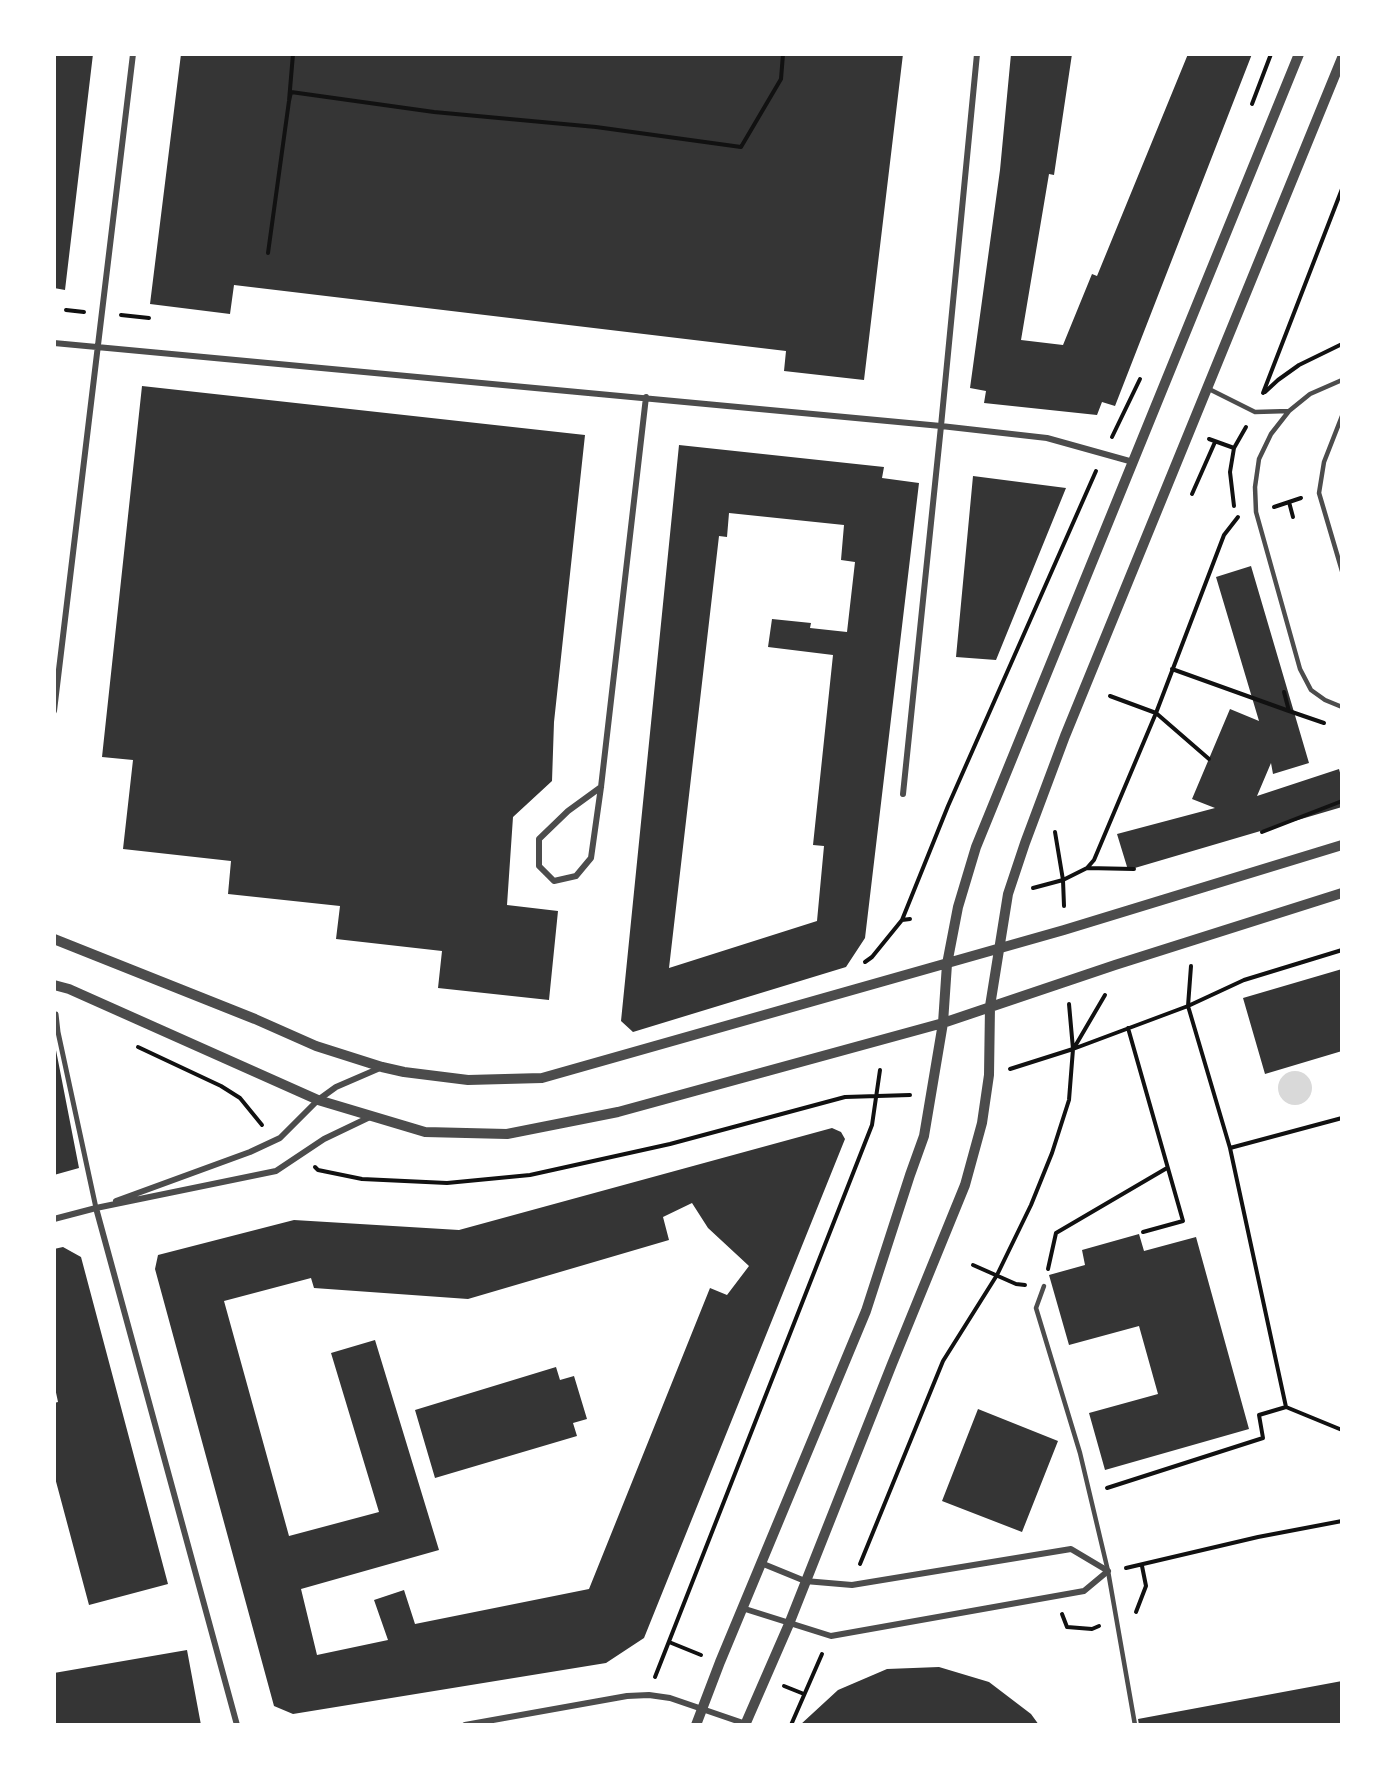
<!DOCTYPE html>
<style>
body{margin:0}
#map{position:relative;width:1396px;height:1779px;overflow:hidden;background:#fff;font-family:"Noto Sans",sans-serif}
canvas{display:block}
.frame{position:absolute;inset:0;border:56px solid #fff;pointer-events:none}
</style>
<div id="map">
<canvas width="1396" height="1779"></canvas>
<div class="frame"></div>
</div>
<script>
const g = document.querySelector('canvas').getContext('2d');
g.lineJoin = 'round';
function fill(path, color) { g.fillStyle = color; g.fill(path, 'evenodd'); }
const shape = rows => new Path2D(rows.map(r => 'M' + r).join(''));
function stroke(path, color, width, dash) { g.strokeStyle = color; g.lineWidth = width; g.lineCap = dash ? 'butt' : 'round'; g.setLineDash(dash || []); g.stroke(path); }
fill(shape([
 '1278 1088a17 17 0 1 1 34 0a17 17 0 1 1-34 0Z'
]), '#d9d9d9');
fill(shape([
 [54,54,93,54,65,290,54,288],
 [181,54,903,54,864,380,784,371,786,351,234,285,230,314,150,304],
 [1011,54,1072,54,1054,175,1049,174,1021,340,1063,345,1092,274,1097,276,1188,54,1252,54,1115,406,1102,402,1097,415,984,403,986,391,970,388,1000,170],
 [142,386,585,435,554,722,552,781,513,817,507,905,558,911,549,1000,438,988,442,951,336,939,340,906,228,894,231,861,123,849,133,760,102,757],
 [679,445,884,467,882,478,919,483,865,938,846,967,633,1032,621,1021],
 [729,513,844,525,841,560,855,562,847,632,810,628,811,623,772,619,768,647,833,655,813,845,824,846,817,921,669,968,719,536,727,537],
 [973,476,1066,488,996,660,956,657],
 [1251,566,1309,763,1273,774,1271,763,1257,796,1339,769,1342,780,1342,807,1128,870,1117,834,1215,808,1192,799,1230,709,1259,721,1216,577],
 [1342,969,1342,1051,1265,1074,1243,998],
 [55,1045,79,1168,54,1175,54,1046],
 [832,1128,841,1132,845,1139,644,1638,606,1663,293,1714,274,1706,155,1269,158,1255,294,1220,459,1230],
 [692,1203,708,1228,749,1266,727,1295,710,1288,589,1589,415,1624,404,1590,374,1600,388,1640,317,1655,301,1589,439,1550,375,1340,331,1353,379,1512,289,1536,224,1301,311,1278,314,1288,468,1299,669,1240,663,1217],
 [1139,1234,1144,1251,1196,1237,1249,1429,1105,1470,1089,1413,1158,1394,1139,1326,1069,1345,1049,1275,1085,1265,1082,1250],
 [63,1247,81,1257,168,1584,89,1605,54,1474,54,1403,58,1402,54,1383,54,1249],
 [556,1367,560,1380,574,1376,587,1419,573,1423,577,1436,435,1478,415,1410],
 [978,1409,1058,1441,1022,1532,942,1501],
 [187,1650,201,1725,54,1725,54,1673],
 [939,1667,989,1682,1031,1714,1039,1725,800,1725,838,1690,887,1669],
 [1342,1681,1342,1725,1139,1725,1138,1719]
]), '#353535');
stroke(shape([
 [289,101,291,92,434,112,596,127,741,147,781,79,783,54],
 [1252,104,1271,54],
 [268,253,289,101,293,54],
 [66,310,84,312],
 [121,315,149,318],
 [1265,392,1278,380,1299,365,1342,344],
 [1263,393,1342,189],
 [1112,437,1140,379],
 [1209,439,1234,448,1230,472,1234,506],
 [1234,448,1246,427],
 [1192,494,1215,442],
 [1289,502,1293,517],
 [1274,507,1301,498],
 [1172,669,1289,711],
 [1284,692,1289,711,1324,723],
 [1110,696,1156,713,1209,759],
 [1262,832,1342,801],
 [1087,868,1134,869],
 [1033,888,1063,880,1055,832],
 [1064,906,1063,880,1087,868,1094,860,1156,713,1224,535,1238,517],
 [910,919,902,920,948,806,1096,471],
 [865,962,872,957,902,920],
 [1191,966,1188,1006,1230,1148,1286,1407,1342,1430],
 [1128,1028,1183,1221,1143,1232],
 [138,1047,221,1086,240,1098,262,1125],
 [1074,1048,1105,995],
 [1010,1069,1073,1049,1188,1006,1244,980,1342,950],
 [1230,1148,1342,1118],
 [315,1167,318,1170,362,1179,447,1183,530,1175,670,1144,845,1097,910,1095],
 [973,1265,1016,1284,1025,1285],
 [1048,1269,1056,1233,1167,1168],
 [1107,1488,1263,1438,1259,1415,1286,1407],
 [860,1564,943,1361,997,1275,1031,1205,1052,1153,1069,1100,1073,1049,1069,1004],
 [1126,1568,1258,1537,1342,1521],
 [1136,1612,1146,1586,1142,1566],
 [1062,1614,1067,1627,1092,1629,1099,1626],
 [669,1642,701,1655],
 [655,1677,872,1125,880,1070],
 [784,1686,804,1694],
 [791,1725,822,1654]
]), '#111', 4);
stroke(shape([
 [1342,380,1310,394,1289,411,1271,434,1259,459,1255,487,1256,512,1300,669,1311,690,1325,700,1342,707],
 [1207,388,1255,412,1289,411],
 [1342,416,1324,462,1319,493,1342,571],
 [1044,1286,1036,1308,1080,1453,1108,1571,1135,1725]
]), '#4c4c4c', 4.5);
stroke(shape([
 [56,1014,58,1032,96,1208]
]), '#4c4c4c', 5);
stroke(shape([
 [54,343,941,426,1047,438,1133,462],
 [54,711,133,54],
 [601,787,568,811,539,839,539,866,554,881,576,876,591,858,601,787,646,397],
 [903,794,941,426,977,54],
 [116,1201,250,1152,280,1138,318,1100,336,1087,380,1068],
 [96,1208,237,1725],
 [54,1219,96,1208,276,1171,324,1139,372,1116],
 [742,1608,831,1636,1084,1591,1108,1571,1071,1549,852,1585,805,1581,761,1563],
 [465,1725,627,1696,649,1695,670,1698,746,1724]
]), '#4c4c4c', 6);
stroke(shape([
 [54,939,255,1019,316,1046,382,1067,404,1072,468,1080,542,1078,1064,930,1342,845],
 [54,985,69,989,318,1100,425,1132,507,1134,618,1112,943,1023,1115,965,1342,893],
 [696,1725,720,1662,866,1311,910,1175,924,1136,943,1023,947,964,958,907,976,847,1299,54],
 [745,1725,789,1624,892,1364,965,1185,982,1123,989,1075,990,1006,1008,894,1025,843,1065,736,1342,58]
]), '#4c4c4c', 10);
</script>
